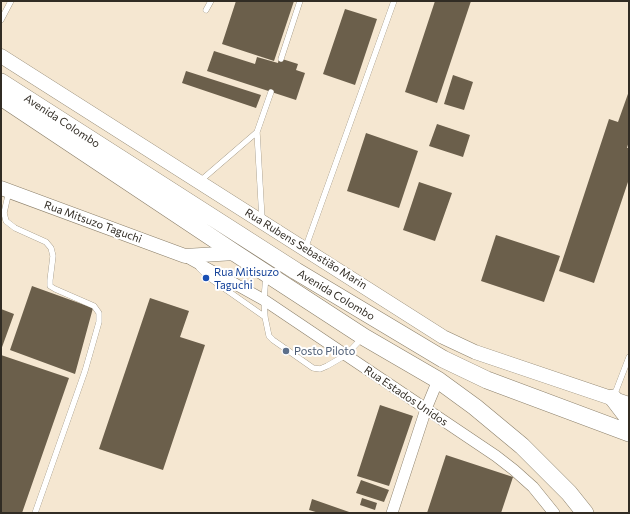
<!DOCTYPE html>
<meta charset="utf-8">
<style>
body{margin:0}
#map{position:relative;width:630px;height:514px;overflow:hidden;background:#f5e7d1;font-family:Commissioner,sans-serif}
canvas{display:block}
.frame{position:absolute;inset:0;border:2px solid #312c24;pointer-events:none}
</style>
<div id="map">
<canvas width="630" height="514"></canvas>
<div class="frame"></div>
</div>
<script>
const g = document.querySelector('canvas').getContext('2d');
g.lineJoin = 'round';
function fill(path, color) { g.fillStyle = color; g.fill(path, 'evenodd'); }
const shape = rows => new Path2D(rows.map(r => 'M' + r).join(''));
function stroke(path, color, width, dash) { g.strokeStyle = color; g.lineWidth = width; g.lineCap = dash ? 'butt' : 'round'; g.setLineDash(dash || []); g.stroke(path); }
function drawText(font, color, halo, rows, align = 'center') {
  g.font = font + ' Commissioner,sans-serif'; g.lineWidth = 4; g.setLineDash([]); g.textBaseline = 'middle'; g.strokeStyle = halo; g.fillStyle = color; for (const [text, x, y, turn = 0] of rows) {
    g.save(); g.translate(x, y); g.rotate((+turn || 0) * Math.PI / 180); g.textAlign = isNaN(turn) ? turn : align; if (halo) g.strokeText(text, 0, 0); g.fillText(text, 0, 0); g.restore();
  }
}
fill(shape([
 [236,1,294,1,274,61,222,44],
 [435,1,471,1,437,103,405,92],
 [345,9,377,19,355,85,323,74],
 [214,51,255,64,257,57,278,63,279,58,298,64,296,70,305,73,296,100,207,71],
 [186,71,261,95,256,108,182,83],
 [453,75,473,82,464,110,444,104],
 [629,91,629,141,627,148,629,148,629,179,594,283,559,271,609,119,618,122],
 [437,124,470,135,463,157,429,146],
 [366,133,418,151,399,208,347,191],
 [419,182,452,193,435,241,403,230],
 [496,235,560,256,544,302,481,281],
 [32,286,93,308,75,374,10,350],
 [150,298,189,311,180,337,205,345,163,470,99,449],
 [1,309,14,314,1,350],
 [1,355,69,378,22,513,1,513],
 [380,405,413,416,389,486,357,476],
 [446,455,513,477,501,513,427,513],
 [361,480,389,490,384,502,356,493],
 [362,498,377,503,375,510,360,505],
 [312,499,352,513,319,513,309,510]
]), '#6b5f4b');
const service = shape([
 [206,10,211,1],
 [1,20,11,1],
 [281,59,300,1],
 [257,132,271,92],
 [199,182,257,132,262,219],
 [9,191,4,213,6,221,15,228,46,242,51,248,53,256,50,280,50,286,55,289,94,306,99,313,99,322,85,371,35,513],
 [305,249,394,1],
 [199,268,208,277,265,317],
 [266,275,264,300,265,317,269,336,273,340,313,368,320,369,327,366,346,355,362,338],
 [614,396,629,357]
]);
const minor = shape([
 [185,256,264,300,496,456,514,470,533,487,554,513],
 [392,513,426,409,438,380]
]);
const tertiary = shape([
 [1,56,443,337,475,352,629,404],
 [1,188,185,256,235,253]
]);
const primary = shape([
 [1,82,296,271,443,359,487,380,629,433],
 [1,97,235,253,364,337,438,380,475,407,522,446,569,493,585,513],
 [613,398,629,419]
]);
stroke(service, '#8c806b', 6);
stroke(minor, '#8c806b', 12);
stroke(tertiary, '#8c806b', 15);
stroke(primary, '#8c806b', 18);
stroke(service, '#fff', 5.5);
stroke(minor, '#fff', 11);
stroke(tertiary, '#fff', 14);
stroke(primary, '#fff', 17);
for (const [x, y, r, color] of [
 [206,278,4,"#1a4fb4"],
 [286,351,4,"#5c6f8a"]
]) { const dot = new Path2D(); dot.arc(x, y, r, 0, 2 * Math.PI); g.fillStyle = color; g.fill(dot); stroke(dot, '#fff', 1.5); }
drawText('11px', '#312c24', '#fff', [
 ["Avenida Colombo",62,121,33],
 ["Rua Mitsuzo Taguchi",93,222,20],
 ["Rua Rubens Sebastião Marin",306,249,32],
 ["Avenida Colombo",336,295,31],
 ["Rua Estados Unidos",406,396,34]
]);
drawText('11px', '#164399', '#fff', [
 ["Rua Mitisuzo",214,272],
 ["Taguchi",214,285]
], 'left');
drawText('11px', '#4e5e75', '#fff', [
 ["Posto Piloto",294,351]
], 'left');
</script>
